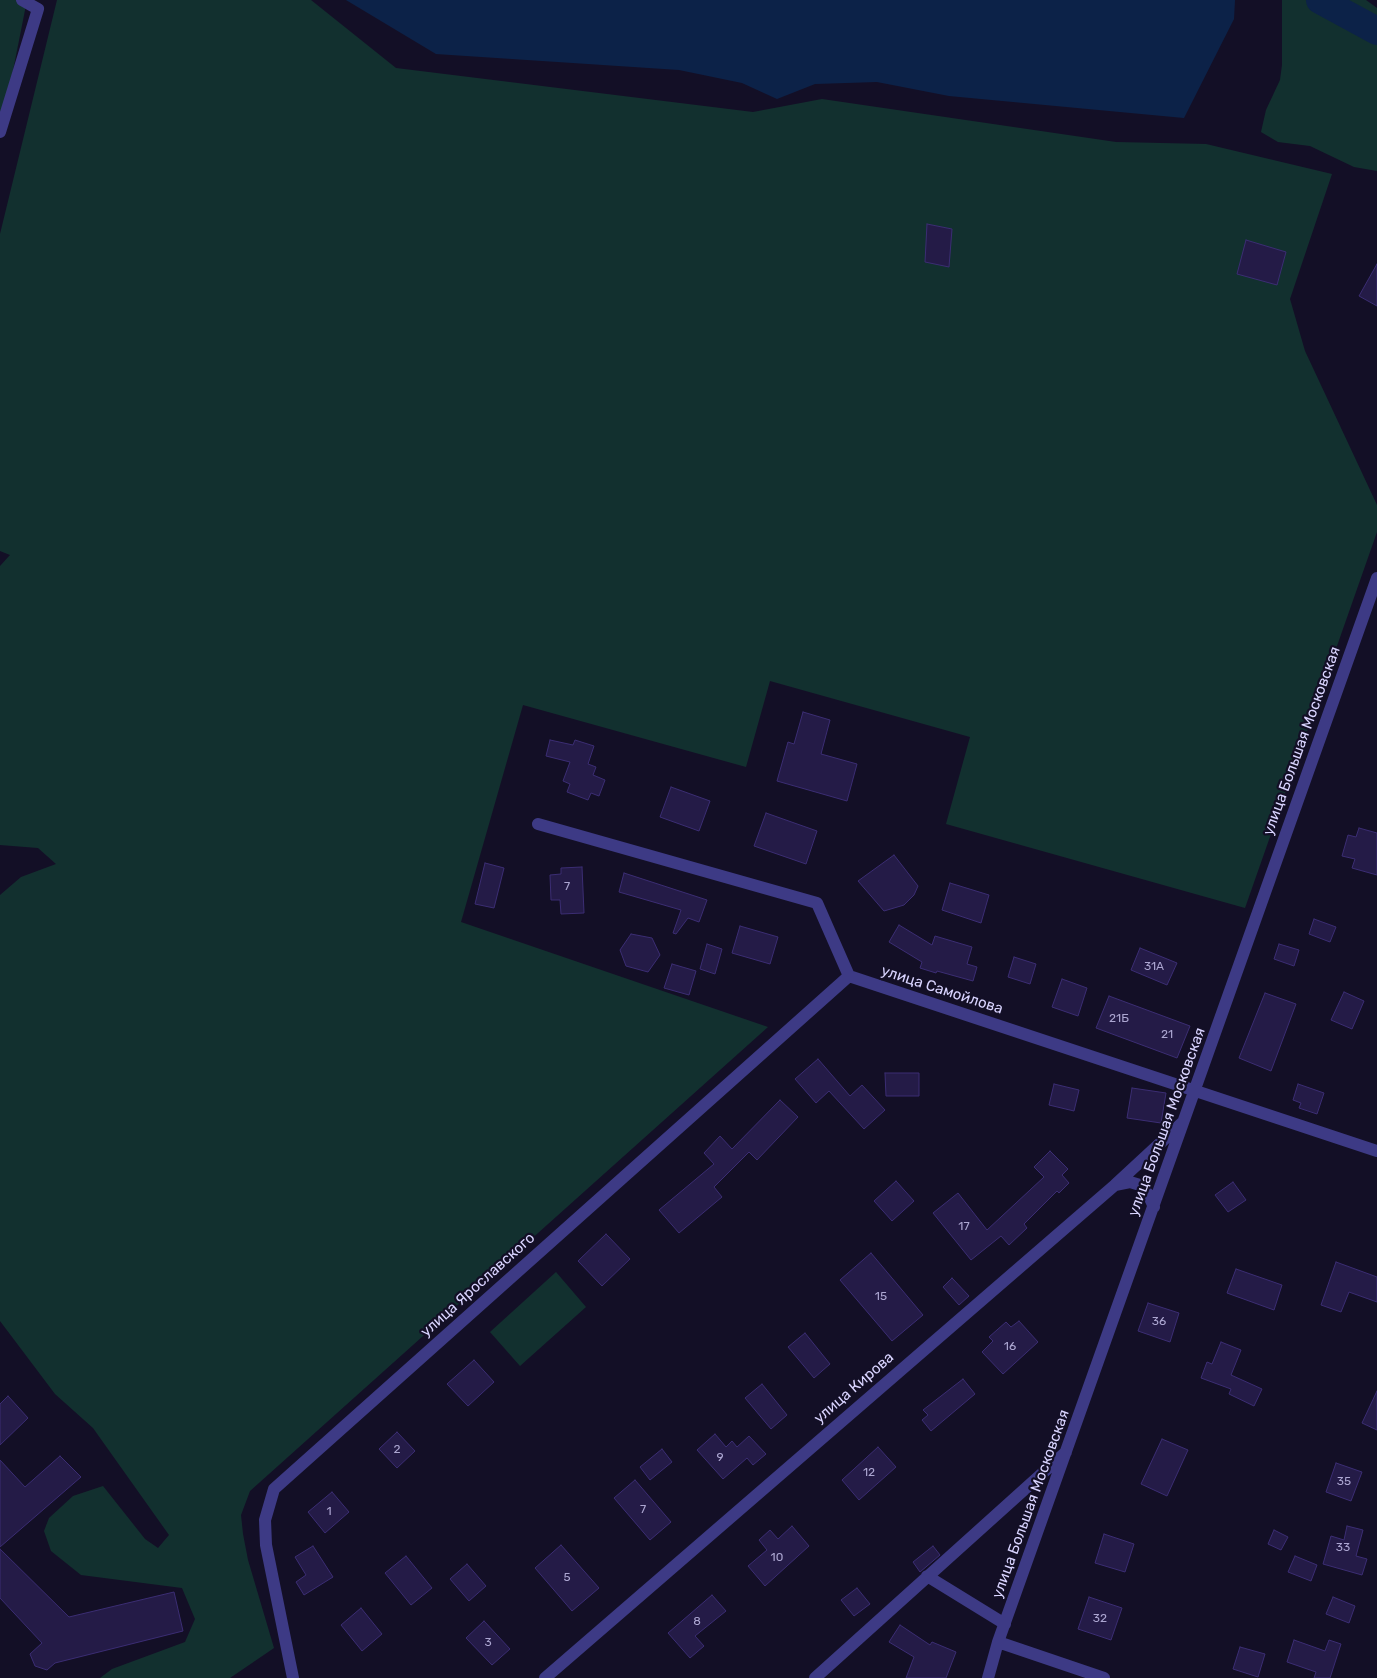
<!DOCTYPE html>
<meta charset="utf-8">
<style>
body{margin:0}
canvas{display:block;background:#130f26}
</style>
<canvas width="1377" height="1678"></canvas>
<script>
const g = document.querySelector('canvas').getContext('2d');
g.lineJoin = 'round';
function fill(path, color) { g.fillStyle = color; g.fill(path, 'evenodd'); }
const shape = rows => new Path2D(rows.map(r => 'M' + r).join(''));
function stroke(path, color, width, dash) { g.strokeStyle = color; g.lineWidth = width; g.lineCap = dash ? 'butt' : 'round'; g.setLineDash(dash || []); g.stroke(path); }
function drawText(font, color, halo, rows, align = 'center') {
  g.font = font + ' Rubik,sans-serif'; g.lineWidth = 4.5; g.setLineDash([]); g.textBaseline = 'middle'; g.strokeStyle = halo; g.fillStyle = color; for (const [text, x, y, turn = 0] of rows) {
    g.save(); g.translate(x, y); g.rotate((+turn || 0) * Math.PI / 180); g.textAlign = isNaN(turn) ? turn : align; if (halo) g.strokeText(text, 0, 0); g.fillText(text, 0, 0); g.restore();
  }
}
fill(shape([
 [0,0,27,0,0,136],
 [57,0,311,0,396,68,753,112,822,99,1116,142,1206,144,1332,174,1290,299,1305,351,1377,505,1377,532,1245,908,946,824,970,737,770,681,746,767,523,705,461,922,768,1027,250,1491,241,1515,243,1534,248,1560,274,1648,230,1678,100,1678,112,1669,185,1642,195,1619,182,1588,81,1575,51,1551,44,1531,49,1518,73,1496,103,1486,145,1539,158,1548,169,1535,93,1428,55,1394,0,1321,0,895,21,877,56,864,38,848,0,845,0,566,10,555,0,551,0,234],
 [1282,0,1366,0,1377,8,1377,171,1354,167,1310,146,1278,142,1261,132,1266,110,1280,80,1282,65],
 [556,1272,586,1307,520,1366,490,1332]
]), '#12302f');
fill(shape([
 [346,0,1235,0,1234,19,1184,118,949,96,877,82,815,84,777,99,742,83,679,70,436,54]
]), '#0c2248');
stroke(shape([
 [1320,0,1377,31]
]), '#0c2248', 28);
const building = shape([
 [927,224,952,229,949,267,925,262,927,224],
 [1246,240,1286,252,1277,285,1237,274,1246,240],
 [1377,264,1377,306,1359,296,1377,264],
 [803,712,830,720,821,754,857,764,847,801,777,781,788,742,794,744,803,712],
 [550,740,573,745,575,740,594,746,588,764,596,767,593,775,605,780,599,796,591,793,588,800,567,792,570,784,563,781,570,762,546,756,550,740],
 [671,787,710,801,699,831,660,817,671,787],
 [766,813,817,831,806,864,754,846,766,813],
 [1359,828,1377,833,1377,875,1352,868,1355,859,1342,856,1348,835,1356,837,1359,828],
 [894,855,918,886,914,895,904,905,884,911,858,881,894,855],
 [485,863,504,868,494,908,475,904,485,863],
 [582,867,584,913,561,914,560,900,551,900,550,875,561,874,561,868,582,867],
 [624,873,707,900,699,922,688,918,676,934,673,933,681,910,619,892,624,873],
 [950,883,989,895,981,923,942,910,950,883],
 [1314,919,1336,927,1330,942,1309,934,1314,919],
 [899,925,932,945,935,936,972,947,967,964,977,967,973,981,937,971,936,973,920,968,922,962,889,942,899,925],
 [740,926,778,937,770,964,732,953,740,926],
 [631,934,652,938,660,955,648,972,626,966,620,950,631,934],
 [707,944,722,949,715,974,700,969,707,944],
 [1279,944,1299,950,1294,966,1274,959,1279,944],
 [1140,948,1177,963,1167,985,1131,970,1140,948],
 [1014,957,1036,964,1030,984,1008,977,1014,957],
 [672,964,696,971,689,995,664,988,672,964],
 [1062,979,1087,988,1078,1016,1052,1007,1062,979],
 [1344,992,1364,1001,1352,1029,1331,1020,1344,992],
 [1265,993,1296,1004,1271,1071,1239,1058,1265,993],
 [1109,996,1190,1026,1177,1058,1096,1028,1109,996],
 [818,1059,850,1096,862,1085,885,1110,864,1129,829,1091,816,1103,795,1079,818,1059],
 [885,1073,919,1073,919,1096,886,1096,885,1073],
 [1054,1084,1079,1090,1074,1111,1049,1105,1054,1084],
 [1298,1084,1324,1093,1317,1114,1299,1108,1301,1103,1293,1100,1298,1084],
 [1132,1088,1166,1093,1161,1123,1127,1118,1132,1088],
 [780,1100,798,1117,757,1160,749,1152,714,1187,722,1197,679,1233,659,1210,714,1164,704,1153,720,1136,732,1149,780,1100],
 [1050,1151,1068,1169,1062,1175,1069,1183,1059,1193,1057,1191,1024,1224,1027,1228,1009,1245,1001,1236,971,1260,933,1213,958,1193,987,1230,1044,1177,1034,1167,1050,1151],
 [896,1181,914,1201,892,1221,874,1201,896,1181],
 [1233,1182,1246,1200,1228,1212,1215,1195,1233,1182],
 [606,1234,630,1259,602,1286,578,1261,606,1234],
 [871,1253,923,1315,892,1341,840,1280,871,1253],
 [1336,1262,1377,1277,1377,1302,1349,1292,1341,1312,1321,1305,1336,1262],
 [1236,1269,1282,1285,1274,1310,1227,1293,1236,1269],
 [952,1278,969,1296,959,1305,943,1287,952,1278],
 [1148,1303,1179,1313,1170,1342,1138,1331,1148,1303],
 [1019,1321,1038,1342,1003,1374,982,1352,993,1341,989,1337,1006,1322,1011,1327,1019,1321],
 [805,1333,830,1364,814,1378,788,1347,805,1333],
 [1221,1342,1241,1350,1231,1375,1262,1389,1254,1406,1229,1394,1231,1389,1201,1378,1207,1362,1212,1364,1221,1342],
 [474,1360,494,1382,468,1406,447,1384,474,1360],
 [963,1379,975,1394,931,1431,922,1420,928,1415,923,1410,963,1379],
 [762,1384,787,1415,771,1429,745,1398,762,1384],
 [1377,1391,1377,1430,1362,1423,1377,1391],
 [8,1396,28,1418,0,1445,0,1404,8,1396],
 [397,1432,415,1451,397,1468,379,1449,397,1432],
 [715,1434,726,1447,732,1441,737,1447,749,1436,766,1454,753,1465,747,1458,723,1479,697,1450,715,1434],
 [1162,1439,1188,1450,1167,1496,1141,1484,1162,1439],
 [878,1447,896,1467,859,1500,842,1480,878,1447],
 [662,1449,672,1462,650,1480,640,1467,662,1449],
 [60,1456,81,1477,0,1547,0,1460,25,1487,60,1456],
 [1336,1463,1362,1472,1351,1501,1326,1492,1336,1463],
 [635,1480,671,1522,650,1540,614,1498,635,1480],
 [332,1492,349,1512,325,1533,308,1512,332,1492],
 [792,1526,809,1546,765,1586,748,1566,767,1550,759,1540,770,1530,778,1539,792,1526],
 [1347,1526,1363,1530,1356,1556,1367,1559,1362,1575,1323,1564,1331,1536,1344,1540,1347,1526],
 [1274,1530,1288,1537,1281,1550,1268,1544,1274,1530],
 [1104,1534,1134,1544,1125,1572,1095,1563,1104,1534],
 [561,1545,599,1588,572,1611,535,1568,561,1545],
 [313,1546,333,1577,304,1595,296,1582,306,1575,295,1557,313,1546],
 [933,1546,940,1555,920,1572,913,1562,933,1546],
 [0,1549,69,1617,174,1592,183,1631,55,1663,47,1670,35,1666,30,1654,42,1643,0,1598,0,1549],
 [406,1556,432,1588,411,1605,385,1573,406,1556],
 [1295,1556,1317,1565,1311,1581,1288,1572,1295,1556],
 [467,1564,486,1586,469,1601,450,1579,467,1564],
 [857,1588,870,1604,854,1616,841,1600,857,1588],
 [712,1595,726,1611,695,1636,704,1646,690,1658,668,1633,712,1595],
 [1089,1597,1122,1608,1111,1640,1078,1629,1089,1597],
 [1333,1597,1355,1606,1349,1623,1326,1614,1333,1597],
 [361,1608,382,1634,362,1651,341,1625,361,1608],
 [484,1621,510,1649,492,1665,466,1638,484,1621],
 [900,1625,930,1645,932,1642,956,1652,946,1678,906,1678,914,1657,889,1642,900,1625],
 [1294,1640,1325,1651,1329,1640,1341,1644,1330,1678,1314,1678,1316,1672,1287,1662,1294,1640],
 [1240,1647,1265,1654,1258,1677,1233,1669,1240,1647]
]);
fill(building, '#241b47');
stroke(building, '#3b2d73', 1);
stroke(shape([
 [0,132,38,9,22,0],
 [538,824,817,903,849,976,1377,1151],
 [1115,1185,1130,1182,1140,1185,1148,1194,1154,1207],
 [927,1576,1005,1624],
 [998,1642,1104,1678],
 [293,1678,266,1545,265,1520,274,1489,849,976],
 [545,1678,1115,1185,1182,1123],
 [815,1678,1066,1452],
 [988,1678,998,1642,1377,578]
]), '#3d3a85', 12);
drawText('12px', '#aca6d1', null, [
 ["7",567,887],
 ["31А",1154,967],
 ["21Б",1119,1019],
 ["21",1167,1035],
 ["17",964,1227],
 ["15",881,1297],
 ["36",1159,1322],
 ["16",1010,1347],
 ["2",397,1450],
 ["9",720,1458],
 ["12",869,1473],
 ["35",1344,1482],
 ["7",643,1510],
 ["1",329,1512],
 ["33",1343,1548],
 ["10",777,1558],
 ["5",567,1578],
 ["32",1100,1619],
 ["8",697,1622],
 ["3",488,1643]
]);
drawText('15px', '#d9d4ff', '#130f26', [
 ["улица Большая Московская",1302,741,-70],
 ["улица Самойлова",942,990,18],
 ["улица Большая Московская",1167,1122,-70],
 ["улица Ярославского",478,1285,-42],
 ["улица Кирова",854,1388,-41],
 ["улица Большая Московская",1031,1504,-70]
]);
</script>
